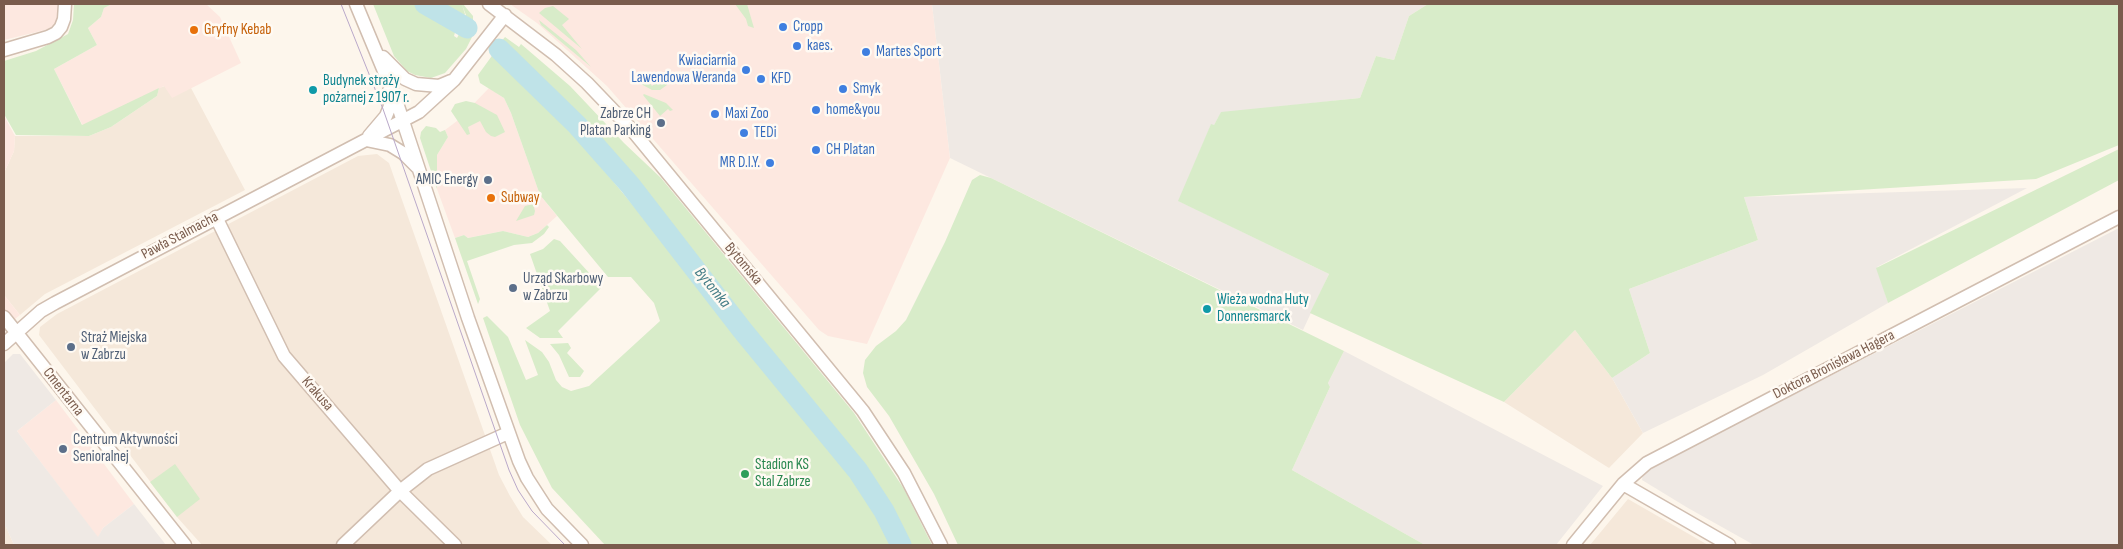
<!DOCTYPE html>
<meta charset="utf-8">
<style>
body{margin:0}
#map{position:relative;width:2123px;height:549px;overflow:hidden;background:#fdf6ec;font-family:"Sofia Sans Condensed",sans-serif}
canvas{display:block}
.frame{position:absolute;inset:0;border:5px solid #7a5c4d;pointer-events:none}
</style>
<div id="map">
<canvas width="2123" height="549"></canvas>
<div class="frame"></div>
</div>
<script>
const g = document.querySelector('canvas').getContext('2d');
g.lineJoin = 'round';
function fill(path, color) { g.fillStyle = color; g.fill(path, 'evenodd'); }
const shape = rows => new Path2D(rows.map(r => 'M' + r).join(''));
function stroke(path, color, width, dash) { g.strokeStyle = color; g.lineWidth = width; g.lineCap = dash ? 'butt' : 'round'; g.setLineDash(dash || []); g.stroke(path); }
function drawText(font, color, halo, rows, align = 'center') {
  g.font = font + ' "Sofia Sans Condensed",sans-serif'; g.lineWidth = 5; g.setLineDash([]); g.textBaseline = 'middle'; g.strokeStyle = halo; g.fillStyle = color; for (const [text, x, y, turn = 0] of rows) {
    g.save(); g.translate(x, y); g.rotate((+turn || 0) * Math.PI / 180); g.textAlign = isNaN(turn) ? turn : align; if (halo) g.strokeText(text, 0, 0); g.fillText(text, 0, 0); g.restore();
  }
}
fill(shape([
 [165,86,191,88,245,190,45,294,20,315,4,295,4,173,14,151,15,136,89,136,111,127,157,96,159,88],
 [377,154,389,163,499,475,510,496,523,517,552,545,202,545,177,517,39,335,40,327,57,314,358,156],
 [1575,330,1612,378,1643,433,1609,468,1504,402],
 [1628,499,1708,545,1590,545],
 [4,527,6,527,14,545,4,545]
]), '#f5e8da');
fill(shape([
 [4,4,60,4,58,22,49,29,4,40],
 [112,4,206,4,220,17,241,63,172,98,164,86,83,126,54,69,97,45,88,28,101,17,104,8],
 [510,4,932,4,950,158,867,344,828,336,819,330,607,86,537,23],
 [489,88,504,98,511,113,540,195,557,216,538,233,528,237,503,231,468,238,464,235,455,238,437,189,437,155,448,137,445,130,457,121],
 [4,116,15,136,14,151,4,173],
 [4,295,20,315,4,328],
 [56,400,134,504,103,528,98,538,17,431]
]), '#fde8e0');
fill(shape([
 [932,4,1428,4,1409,16,1394,60,1376,56,1360,98,1221,113,1214,125,1211,125,1179,201,1329,274,1303,330,950,158],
 [2027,188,1877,267,1888,303,1763,375,1643,433,1612,378,1650,353,1629,289,1758,240,1744,197],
 [2119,228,2119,545,1754,545,1688,508,1642,480,1643,472],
 [1344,351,1603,486,1556,545,1425,545,1292,470,1330,387,1328,383],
 [13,354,20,354,56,400,17,431,98,537,103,528,134,504,166,545,14,545,6,527,4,527,4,363]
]), '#efe9e4');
fill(shape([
 [74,4,112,4,104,8,101,17,88,28,97,45,54,69,82,125,159,88,157,96,111,127,89,136,16,135,4,114,4,61,36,51,68,34,73,20],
 [373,4,415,4,456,29,454,36,457,38,460,32,463,34,471,23,464,18,466,15,462,5,465,14,462,18,437,4,463,4,473,16,473,35,466,49,445,73,431,78,415,75,407,71,394,56],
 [735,4,747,4,754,28,748,26,746,19],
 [1428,4,2119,4,2119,145,2036,179,1744,197,1758,240,1629,289,1650,353,1612,378,1575,330,1504,402,1310,313,1329,274,1178,201,1211,124,1214,125,1221,112,1360,98,1376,56,1394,60,1409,16],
 [553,6,569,19,562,25,582,49,539,13,545,8],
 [539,20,576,50,591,67,541,25],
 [505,37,519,47,521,44,570,86,624,143,661,178,854,413,904,489,932,545,910,545,905,534,861,466,772,359,601,145,573,113,500,43],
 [494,53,515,72,563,121,696,281,876,508,894,545,605,545,552,488,520,425,483,318,487,316,508,337,526,380,538,375,525,340,542,352,549,362,556,380,562,387,571,391,589,386,660,321,654,303,631,277,608,277,540,195,511,113,504,98,480,83,478,75],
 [662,78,667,85,660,90,652,90,641,84,647,79,652,86],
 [644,94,666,103,673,110,670,111,668,109,660,116,643,95],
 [466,101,475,103,497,115,505,132,495,137,491,136,486,132,480,121,468,127,470,134,467,135,451,111,455,104],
 [426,126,436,128,440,132,445,130,448,137,437,155,437,189,420,138,421,132],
 [2119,149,2119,180,1888,303,1876,268],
 [980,175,991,178,1344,351,1328,383,1330,387,1292,470,1425,545,958,545,934,494,889,416,867,387,863,373,865,360,876,346,896,331,906,320,945,242,972,180],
 [533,204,535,211,534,215,516,221,525,206],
 [547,225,549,227,544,234,532,243,514,245,467,261,480,299,478,304,455,238,464,235,468,238,503,231,528,237,538,233],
 [554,239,560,241,602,287,558,331,563,338,540,338,526,328,550,311,530,254,543,249],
 [568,343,571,348,567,353,584,371,580,377,569,377,559,355,550,344],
 [175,464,200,499,177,517,150,482]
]), '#d8ecc9');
stroke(shape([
 [425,4,467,28],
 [499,49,577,125,630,185,743,331,858,471,884,511,901,545]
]), '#bfe3e8', 21);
const minor = shape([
 [356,4,396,100,468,318,519,461,527,478,547,509,582,545],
 [489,4,556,55,587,83,632,130,863,411,904,473,941,545],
 [4,50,48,37,56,33,61,27,64,19,65,4],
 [383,57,405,79,416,84,439,86,451,81],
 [369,136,386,116,390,106,389,91],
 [366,140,390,145,403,153,417,167],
 [216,217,284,356,400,491,455,545],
 [4,317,185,545],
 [4,344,41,311,55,303,419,112,454,80,505,15],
 [1623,484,1729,545],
 [343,545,400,491,428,469,508,433],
 [1573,545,1623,484,1647,463,2119,217]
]);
stroke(minor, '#d1beb0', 15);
stroke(minor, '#fff', 12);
stroke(shape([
 [341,4,383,109,509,470,518,490,532,511,565,545]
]), '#b9a8c9', 1);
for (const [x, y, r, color] of [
 [783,27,5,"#3f7fe0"],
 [194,30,5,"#e8710a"],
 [797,46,5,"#3f7fe0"],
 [866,52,5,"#3f7fe0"],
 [746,70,5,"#3f7fe0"],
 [761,79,5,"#3f7fe0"],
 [843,89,5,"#3f7fe0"],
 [313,90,5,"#0f9aa8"],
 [816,110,5,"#3f7fe0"],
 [715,114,5,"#3f7fe0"],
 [661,123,5,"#5c6f8a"],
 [744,133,5,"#3f7fe0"],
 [816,150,5,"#3f7fe0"],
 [770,163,5,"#3f7fe0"],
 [488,180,5,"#5c6f8a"],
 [491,198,5,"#e8710a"],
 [513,288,5,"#5c6f8a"],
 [1207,309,5,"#0f9aa8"],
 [71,347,5,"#5c6f8a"],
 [63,449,5,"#5c6f8a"],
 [745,474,5,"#2e9e5b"]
]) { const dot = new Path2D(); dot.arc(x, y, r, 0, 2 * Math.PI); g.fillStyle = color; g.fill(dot); stroke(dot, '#fffaf3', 2); }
drawText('15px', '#366cbe', '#fffaf3', [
 ["Cropp",793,27],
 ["kaes.",807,46],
 ["Martes Sport",876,52],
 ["Kwiaciarnia",736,61,"right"],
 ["Lawendowa Weranda",736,78,"right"],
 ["KFD",771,79],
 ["Smyk",853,89],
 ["home&you",826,110],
 ["Maxi Zoo",725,114],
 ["TEDi",754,133],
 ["CH Platan",826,150],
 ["MR D.I.Y.",760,163,"right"]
], 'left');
drawText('15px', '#c56008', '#fffaf3', [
 ["Gryfny Kebab",204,30],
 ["Subway",501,198]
], 'left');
drawText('15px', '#0d838f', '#fffaf3', [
 ["Budynek straży",323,81],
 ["pożarnej z 1907 r.",323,98],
 ["Wieża wodna Huty",1217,300],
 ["Donnersmarck",1217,317]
], 'left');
drawText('15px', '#4e5e75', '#fffaf3', [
 ["Zabrze CH",651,114,"right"],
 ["Platan Parking",651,131,"right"],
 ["AMIC Energy",478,180,"right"],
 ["Urząd Skarbowy",523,279],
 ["w Zabrzu",523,296],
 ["Straż Miejska",81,338],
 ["w Zabrzu",81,355],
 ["Centrum Aktywności",73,440],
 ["Senioralnej",73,457]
], 'left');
drawText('15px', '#7a5c4d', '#fffaf3', [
 ["Pawła Stalmacha",180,236,-28],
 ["Bytomska",743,264,50],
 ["Doktora Bronisława Hagera",1834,365,-27],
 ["Cmentarna",63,392,52],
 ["Krakusa",317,394,49]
]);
drawText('15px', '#27864d', '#fffaf3', [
 ["Stadion KS",755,465],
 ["Stal Zabrze",755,482]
], 'left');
drawText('italic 16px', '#437c86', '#fffaf3', [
 ["Bytomka",712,288,51]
]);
</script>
